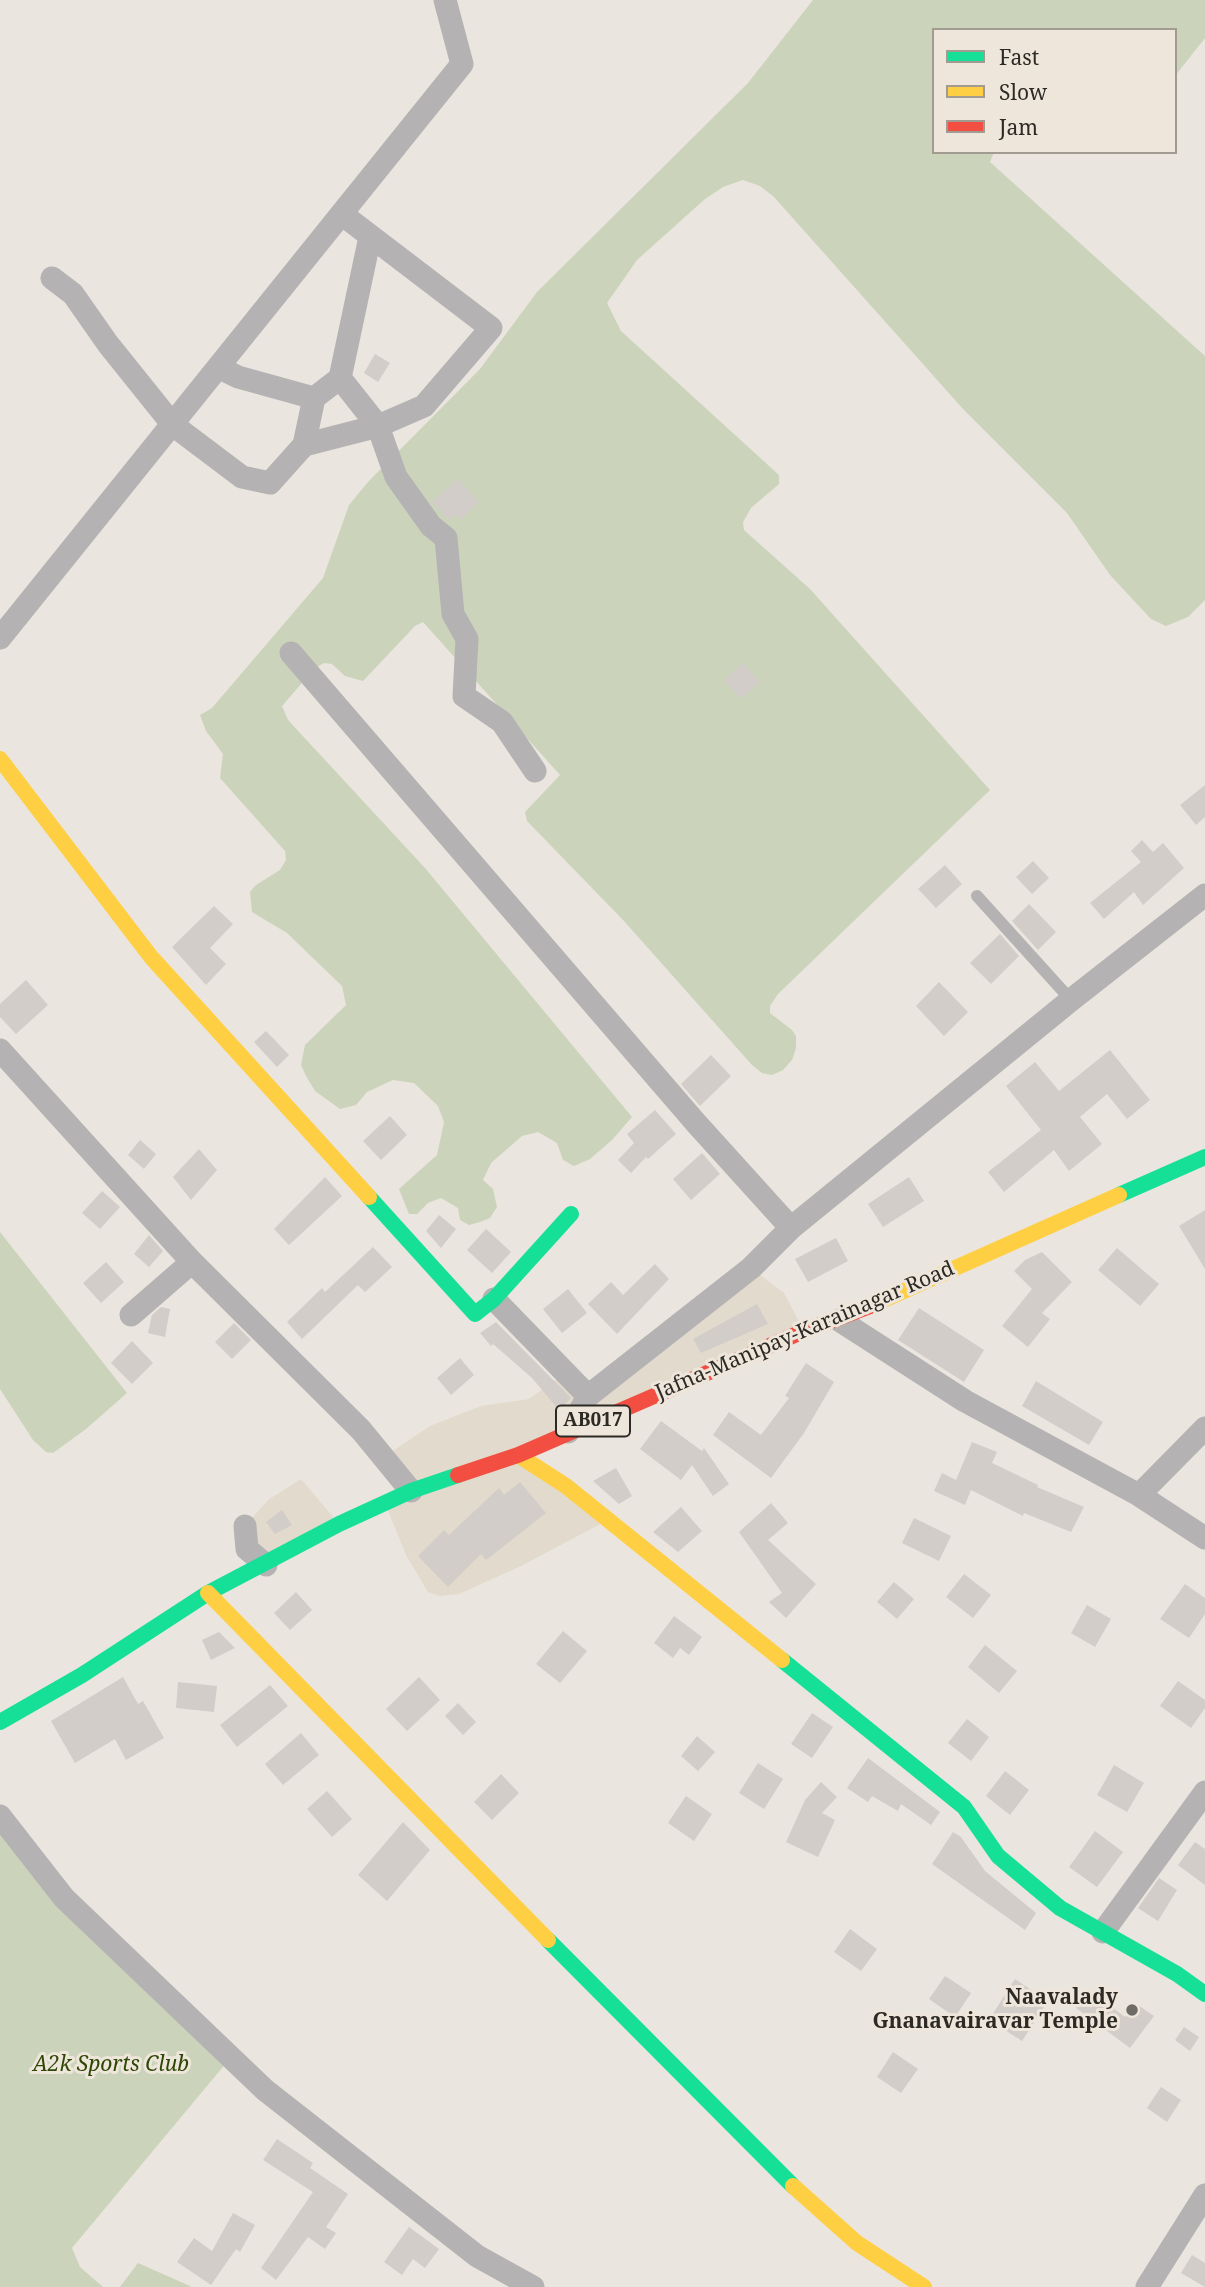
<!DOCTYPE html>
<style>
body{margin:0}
#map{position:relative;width:1205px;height:2287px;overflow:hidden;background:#eae5de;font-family:"Noto Serif",serif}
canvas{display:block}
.legend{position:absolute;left:932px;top:28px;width:245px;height:126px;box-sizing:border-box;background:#eee6da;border:2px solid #a19b92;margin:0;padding:9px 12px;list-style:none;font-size:21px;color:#2d2a26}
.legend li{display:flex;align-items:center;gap:14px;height:35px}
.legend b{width:35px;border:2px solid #a19b92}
</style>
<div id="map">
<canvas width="1205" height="2287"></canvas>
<ul class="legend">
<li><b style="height:9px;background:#16e098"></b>Fast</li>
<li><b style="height:9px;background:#ffcf43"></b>Slow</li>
<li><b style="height:9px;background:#f24e42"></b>Jam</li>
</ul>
</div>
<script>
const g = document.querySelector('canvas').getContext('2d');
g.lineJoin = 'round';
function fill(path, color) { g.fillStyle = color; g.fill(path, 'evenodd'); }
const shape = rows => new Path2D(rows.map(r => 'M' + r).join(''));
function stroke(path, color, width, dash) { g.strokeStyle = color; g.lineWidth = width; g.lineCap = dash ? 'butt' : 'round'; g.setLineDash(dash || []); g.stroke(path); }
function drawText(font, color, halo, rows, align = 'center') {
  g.font = font + ' "Noto Serif",serif'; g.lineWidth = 6; g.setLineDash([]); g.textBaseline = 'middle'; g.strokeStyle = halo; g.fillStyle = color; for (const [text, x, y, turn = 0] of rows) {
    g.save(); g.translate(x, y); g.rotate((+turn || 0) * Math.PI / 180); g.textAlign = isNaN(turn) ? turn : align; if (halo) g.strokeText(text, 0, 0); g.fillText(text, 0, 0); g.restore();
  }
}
fill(shape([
 [751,1268,784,1293,804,1331,519,1455,608,1520,521,1566,459,1594,440,1596,428,1592,406,1555,385,1503,410,1491,384,1457,430,1426,481,1406,529,1399,564,1374,589,1396],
 [301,1479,339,1524,266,1565,245,1526,268,1500]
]), '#e2dacd');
fill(shape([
 [813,0,1205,0,1205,38,1175,76,1175,30,934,30,934,152,994,152,990,162,1205,356,1205,600,1188,617,1166,626,1151,619,1110,575,1067,513,963,409,774,197,760,186,743,180,723,187,705,199,637,260,607,303,621,331,779,475,779,484,751,508,743,522,744,530,810,589,990,790,778,994,770,1006,770,1013,792,1030,796,1036,796,1048,792,1060,783,1070,772,1075,762,1073,752,1065,624,921,527,821,525,812,560,775,423,622,415,626,363,681,345,676,332,664,324,663,314,669,282,706,288,720,425,868,632,1117,612,1140,590,1159,574,1166,563,1160,557,1143,538,1132,522,1136,491,1163,483,1180,493,1189,497,1207,490,1218,480,1222,469,1225,460,1220,458,1208,441,1198,428,1203,417,1214,409,1214,399,1189,437,1155,444,1122,438,1106,414,1083,393,1080,367,1092,356,1105,340,1109,315,1091,306,1076,301,1065,305,1045,346,1005,342,986,287,933,252,912,250,892,256,885,280,870,286,860,285,851,220,778,223,754,206,731,200,715,212,708,323,578,349,505,368,482,480,369,537,292,748,83],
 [0,1232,127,1393,86,1429,53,1453,46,1452,33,1440,0,1389],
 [0,1816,232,2056,72,2248,80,2267,103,2287,0,2287],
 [138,2263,190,2286,191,2287,120,2287]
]), '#cbd4bb');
fill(shape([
 [375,354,390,363,378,382,364,373],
 [458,479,479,502,460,520,455,514,449,520,432,502],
 [743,663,760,682,741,699,724,680],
 [1205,785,1205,817,1196,825,1180,805],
 [1142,840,1153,852,1163,843,1184,868,1143,905,1134,892,1104,919,1090,903,1141,862,1131,851],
 [1033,861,1049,878,1032,894,1016,877],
 [945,865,962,884,936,908,918,889],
 [1029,904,1056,932,1038,950,1012,921],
 [214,906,233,924,210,948,226,964,206,985,172,947],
 [1000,934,1019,956,991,984,970,963],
 [26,980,48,1005,16,1034,0,1017,0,1004],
 [939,982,968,1012,944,1036,916,1006],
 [266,1031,289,1055,277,1067,254,1042],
 [1110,1050,1150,1100,1127,1119,1107,1094,1080,1117,1102,1144,1069,1171,1054,1150,1004,1192,988,1172,1041,1130,1006,1086,1035,1062,1059,1091],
 [711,1055,731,1076,700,1106,681,1084],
 [655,1110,676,1134,648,1159,646,1157,631,1173,618,1160,634,1143,627,1134],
 [390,1116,407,1135,381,1160,363,1141],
 [140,1140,156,1154,144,1169,128,1155],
 [199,1149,217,1170,191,1200,173,1177],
 [702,1153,720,1174,691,1200,673,1179],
 [325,1177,342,1196,289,1245,274,1229],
 [909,1177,924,1201,883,1227,868,1204],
 [102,1191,120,1207,100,1229,82,1213],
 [1205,1210,1205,1269,1179,1226],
 [439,1215,456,1229,441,1248,426,1231],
 [486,1229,511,1252,492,1273,467,1250],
 [149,1235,163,1251,149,1267,134,1254],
 [836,1238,848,1261,808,1282,795,1259],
 [373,1247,392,1267,365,1292,358,1285,302,1339,287,1322,322,1288,325,1292],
 [1117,1248,1159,1284,1140,1306,1098,1270],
 [1042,1252,1072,1282,1042,1313,1050,1319,1028,1347,1002,1326,1032,1289,1014,1271,1025,1260],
 [106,1262,124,1282,101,1303,83,1283],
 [655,1264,669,1279,617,1334,588,1304,611,1282,623,1295],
 [568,1289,587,1313,562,1333,543,1309],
 [757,1304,768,1324,701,1353,693,1339],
 [161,1307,170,1309,165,1337,148,1333,152,1315],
 [919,1308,984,1350,964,1382,898,1340],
 [496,1322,571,1398,559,1410,532,1378,493,1344,491,1346,480,1333],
 [234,1323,251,1340,232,1359,215,1342],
 [132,1341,153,1363,132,1384,111,1363],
 [460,1358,474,1375,451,1395,437,1378],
 [806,1363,834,1382,804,1433,771,1478,713,1435,729,1412,761,1435,789,1398,785,1396],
 [1036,1381,1103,1422,1089,1445,1022,1406],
 [661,1421,702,1451,704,1448,729,1484,713,1496,692,1465,681,1480,640,1449],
 [972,1442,997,1452,992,1463,1038,1485,1037,1487,1084,1507,1071,1532,1024,1513,1023,1516,971,1490,965,1505,934,1491,942,1473,956,1480],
 [616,1468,632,1496,619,1504,593,1481],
 [520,1482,546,1513,486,1560,481,1554,448,1587,418,1556,444,1530,449,1535,499,1488,504,1495],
 [771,1503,788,1523,768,1540,816,1584,786,1618,769,1602,782,1593,739,1532],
 [681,1507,702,1531,678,1552,653,1532],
 [282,1510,292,1525,275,1534,266,1522],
 [914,1518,951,1536,939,1561,902,1543],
 [964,1574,991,1595,973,1618,946,1597],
 [894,1582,914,1599,897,1619,877,1602],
 [1185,1584,1205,1598,1205,1614,1189,1638,1160,1619],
 [296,1592,312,1610,290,1630,274,1613],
 [1087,1605,1111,1619,1095,1647,1071,1633],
 [674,1616,702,1637,689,1655,680,1648,673,1658,654,1643],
 [563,1631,587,1651,560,1683,536,1664],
 [219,1632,235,1648,211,1660,202,1640],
 [985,1645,1017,1671,999,1693,968,1667],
 [123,1677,138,1704,143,1701,164,1738,126,1760,115,1739,75,1763,51,1721],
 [419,1677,440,1700,407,1731,386,1709],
 [1178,1681,1205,1700,1205,1708,1191,1728,1160,1706],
 [178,1682,217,1686,214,1712,176,1708],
 [270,1685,288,1706,237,1747,220,1725],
 [458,1703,476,1722,463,1735,445,1716],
 [812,1713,833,1727,812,1758,791,1744],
 [967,1719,989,1737,971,1761,948,1743],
 [301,1733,319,1755,283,1785,265,1764],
 [697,1736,715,1752,698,1771,681,1756],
 [868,1758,940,1812,931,1825,901,1804,898,1811,872,1796,868,1802,847,1788],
 [758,1763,783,1779,764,1809,739,1793],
 [1114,1765,1144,1783,1127,1812,1097,1795],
 [1005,1771,1029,1790,1010,1815,986,1796],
 [501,1774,519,1793,492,1820,474,1802],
 [821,1782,837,1797,822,1813,835,1820,818,1857,786,1842,805,1800],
 [327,1791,352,1819,332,1837,307,1809],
 [686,1796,712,1814,694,1841,668,1823],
 [403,1822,430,1850,387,1901,358,1875],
 [1095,1831,1123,1852,1097,1887,1069,1867],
 [953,1832,961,1837,985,1871,1036,1913,1025,1930,932,1864],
 [1195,1842,1205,1849,1205,1885,1178,1865],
 [1159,1878,1177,1890,1158,1921,1138,1908],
 [850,1929,877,1949,861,1971,834,1952],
 [945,1976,971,1993,955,2017,929,1999],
 [1015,1979,1048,2001,1022,2041,989,2020],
 [1089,1990,1125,2017,1135,2003,1154,2016,1130,2048,1076,2008],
 [1184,2027,1199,2037,1190,2051,1175,2040],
 [893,2052,918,2069,901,2093,877,2077],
 [1161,2087,1181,2100,1167,2122,1147,2108],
 [277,2139,313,2163,310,2168,348,2194,326,2227,336,2233,325,2249,308,2237,276,2280,261,2268,313,2192,263,2160],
 [233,2213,255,2225,240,2252,236,2249,211,2285,177,2262,194,2238,212,2251],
 [409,2227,439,2249,425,2268,413,2259,402,2275,384,2262],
 [1192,2255,1205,2263,1205,2287,1181,2273]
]), '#d2cdc8');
stroke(shape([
 [977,896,1071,1000]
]), '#b4b2b3', 12);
stroke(shape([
 [52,278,73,294,108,344,173,425,242,477,270,483,304,445,314,398,340,378,370,237],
 [220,368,238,377,314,398],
 [340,378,378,426,424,406,491,328,343,215],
 [304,445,378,426,396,477,431,526,446,538,453,614,467,639,464,696,502,722,535,771],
 [0,638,462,64,445,0],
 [291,653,696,1123,791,1228],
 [0,1050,192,1262,361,1430,411,1491],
 [494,1299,588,1396],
 [131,1315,192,1262],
 [839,1320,965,1401,1139,1495,1205,1428],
 [568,1432,588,1396,751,1268,791,1228,1071,1000,1205,895],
 [1139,1495,1205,1538],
 [245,1526,247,1549,266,1565],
 [0,1816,64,1898,265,2090,477,2256,533,2287],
 [1103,1932,1205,1792],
 [1147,2287,1205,2195]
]), '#b4b2b3', 23);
stroke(shape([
 [1119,1195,1205,1157],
 [369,1197,475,1314,494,1299,571,1214],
 [782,1660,964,1807,998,1856,1060,1908,1177,1974,1205,1994],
 [0,1722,82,1675,208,1593,339,1524,411,1491,458,1475],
 [548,1940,793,2186]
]), '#16e098', 16);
stroke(shape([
 [0,759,151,957,369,1197],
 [870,1306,1119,1195],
 [518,1455,566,1486,782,1660],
 [208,1593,548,1940],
 [793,2186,857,2243,924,2287]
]), '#ffcf43', 16);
stroke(shape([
 [458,1475,518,1455,804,1331,870,1306]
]), '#f24e42', 16);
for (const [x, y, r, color] of [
 [1132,2010,7,"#6f6b66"]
]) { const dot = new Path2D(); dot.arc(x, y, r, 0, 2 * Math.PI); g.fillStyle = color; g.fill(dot); stroke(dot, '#eee6da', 2.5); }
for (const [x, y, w] of [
 [593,1421,74]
]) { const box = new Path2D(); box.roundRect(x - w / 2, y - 15.5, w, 31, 5); g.fillStyle = '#eee6da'; g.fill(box); stroke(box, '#2d2a26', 2); }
drawText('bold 19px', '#2d2a26', null, [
 ["AB017",593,1421]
]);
drawText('21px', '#2d2a26', '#eee6da', [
 ["Jafna-Manipay-Karainagar Road",805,1331,-23]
]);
drawText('bold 21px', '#2d2a26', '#eee6da', [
 ["Naavalady",1118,1998],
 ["Gnanavairavar Temple",1118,2022]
], 'right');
drawText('italic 21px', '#2d4705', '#eee6da', [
 ["A2k Sports Club",111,2065]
]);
</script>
